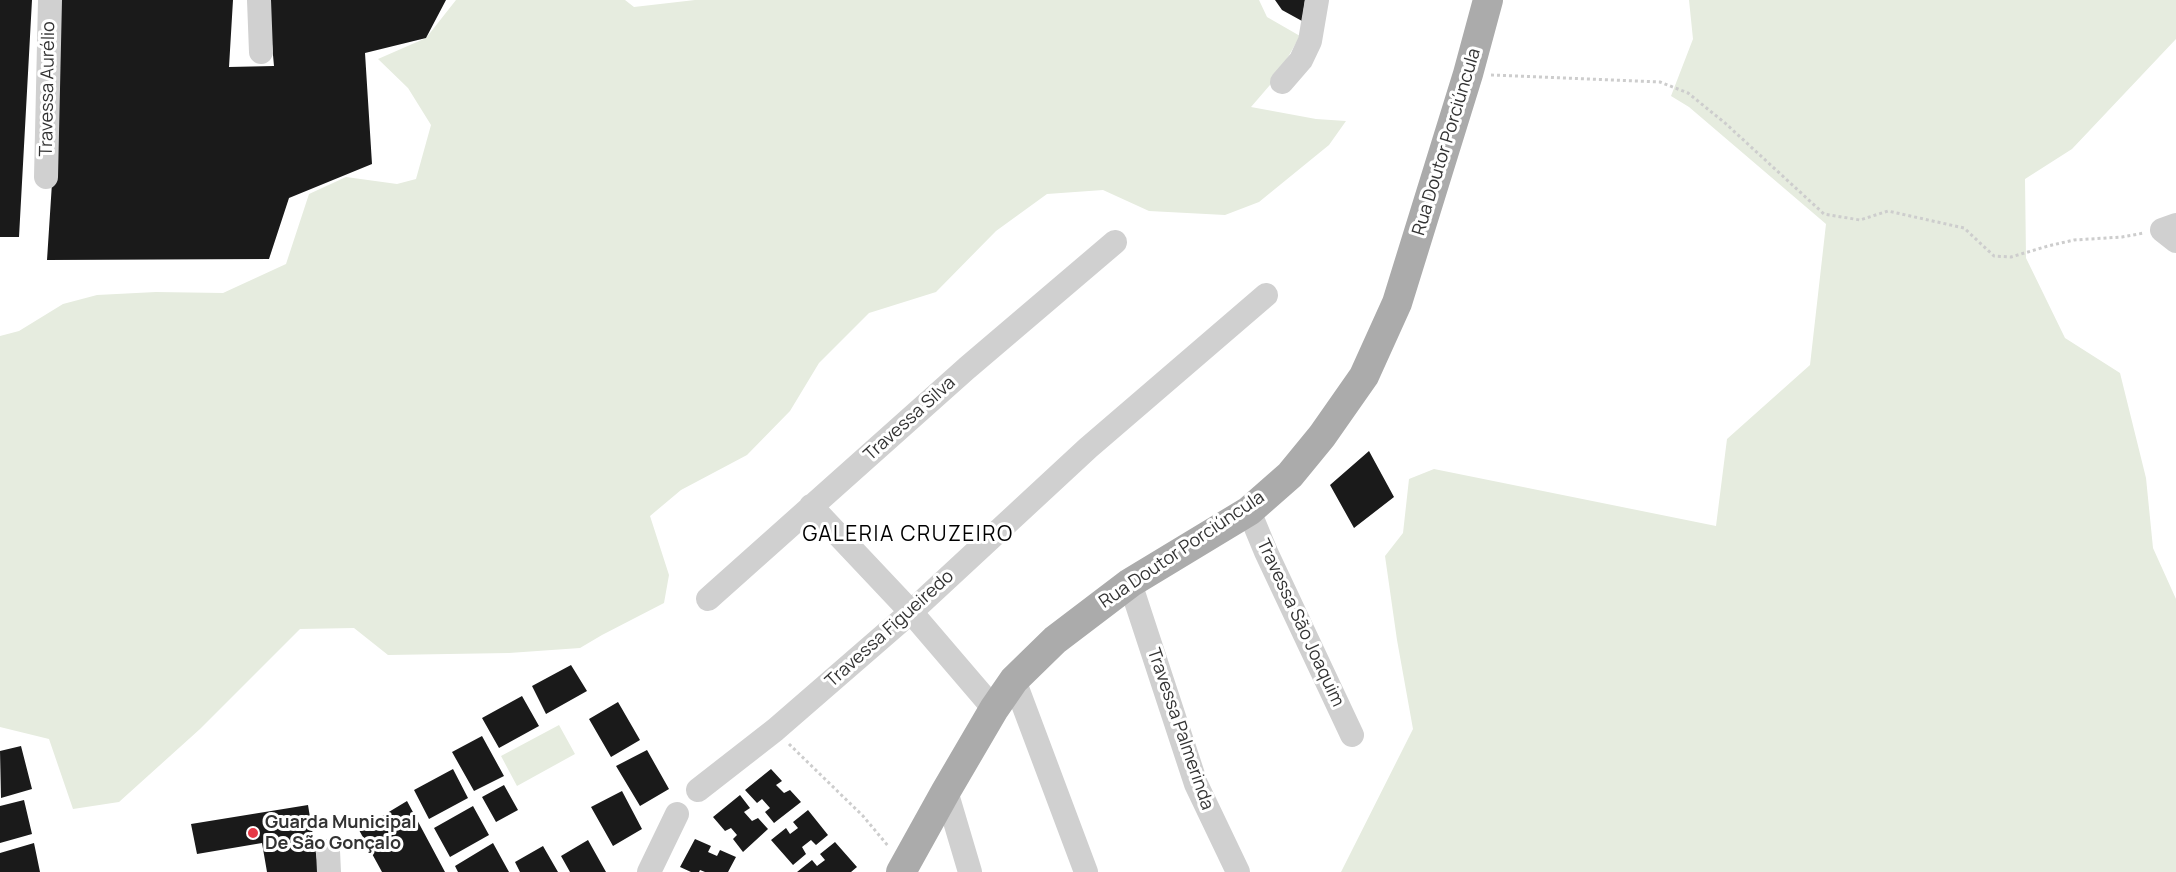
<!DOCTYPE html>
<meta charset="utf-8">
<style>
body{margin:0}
canvas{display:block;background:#fff}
</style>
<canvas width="2176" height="872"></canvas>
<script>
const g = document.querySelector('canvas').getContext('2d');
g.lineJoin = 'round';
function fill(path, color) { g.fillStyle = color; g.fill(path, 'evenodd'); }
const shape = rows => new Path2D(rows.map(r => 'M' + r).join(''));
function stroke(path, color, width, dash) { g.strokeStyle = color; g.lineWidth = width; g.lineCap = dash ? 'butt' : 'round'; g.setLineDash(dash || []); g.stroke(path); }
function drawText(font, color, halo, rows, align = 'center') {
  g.font = font + ' Manrope,sans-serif'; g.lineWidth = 6; g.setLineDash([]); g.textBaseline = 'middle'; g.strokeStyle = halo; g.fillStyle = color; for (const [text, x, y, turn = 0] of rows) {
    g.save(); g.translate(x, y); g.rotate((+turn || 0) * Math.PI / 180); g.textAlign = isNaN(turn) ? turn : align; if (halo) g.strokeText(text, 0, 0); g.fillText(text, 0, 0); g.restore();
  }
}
fill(shape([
 [456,0,625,0,634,7,695,0,1259,0,1267,17,1300,36,1276,78,1251,107,1316,119,1346,121,1329,145,1259,202,1225,215,1149,211,1103,190,1047,194,996,231,936,292,869,313,819,363,790,411,747,455,681,490,650,516,669,575,664,603,602,635,580,648,509,653,388,655,354,628,300,629,200,729,119,802,73,809,49,739,0,727,0,336,19,331,63,304,97,295,156,292,223,293,286,264,309,194,346,177,397,184,416,179,431,125,408,88,378,59,426,38],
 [1689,0,2176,0,2176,39,2072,149,2025,179,2026,258,2065,338,2120,373,2146,478,2153,548,2176,599,2176,872,1341,872,1413,729,1397,640,1385,556,1403,533,1409,479,1434,469,1716,526,1727,439,1810,365,1826,224,1689,107,1671,96,1693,39],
 [559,725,575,754,517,786,501,756]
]), '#e6ecdf');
fill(shape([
 [0,0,32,0,19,237,0,237],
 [58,0,233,0,229,67,274,66,268,0,446,0,426,38,365,53,372,164,289,198,269,259,47,260,52,183],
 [1275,0,1305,0,1302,21,1282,10],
 [1369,451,1394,497,1354,528,1330,485],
 [571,665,587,691,546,714,532,686],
 [522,696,539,726,499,748,482,718],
 [618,702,640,740,611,757,589,719],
 [482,736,504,776,474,791,452,752],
 [21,746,32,789,1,798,0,751],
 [647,750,669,789,640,806,616,766],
 [453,769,468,798,429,819,414,790],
 [771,769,782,781,776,785,784,793,790,790,801,802,774,823,765,812,770,808,762,799,757,803,745,790],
 [504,785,518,810,496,822,482,797],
 [622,791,642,829,613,846,591,807],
 [740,795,750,808,744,812,752,821,758,818,768,829,743,852,733,839,737,835,731,828,725,831,713,817],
 [24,800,32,834,0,843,0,806],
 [407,801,445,872,382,872,359,830],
 [308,805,319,872,267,872,262,843,197,854,191,824],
 [473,806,489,835,450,857,434,828],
 [808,810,828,835,816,845,811,840,802,847,806,854,793,865,771,840,786,828,790,834,798,828,793,822],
 [695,839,711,846,708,852,717,856,720,850,736,857,728,872,705,872,700,870,699,872,691,872,680,867],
 [588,840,606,872,570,872,561,856],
 [835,842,857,867,851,872,797,872,812,860,817,866,825,860,820,854],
 [34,843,40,872,0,872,0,853],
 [493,843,509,872,458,872,455,866],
 [543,846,558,872,520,872,515,862]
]), '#1a1a1a');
stroke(shape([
 [1491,75,1660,82,1688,93,1725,123,1824,214,1860,220,1888,211,1964,228,1994,256,2011,257,2048,246,2074,240,2122,237,2144,233],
 [789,744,863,816,889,847]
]), '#cdcdcd', 3, [3, 3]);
stroke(shape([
 [259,0,261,52],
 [1282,82,1301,60,1310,41,1317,0],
 [46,177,50,0],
 [2176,225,2162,230,2176,241],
 [811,506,911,612,994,709],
 [1249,511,1266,552,1352,735],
 [1130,583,1196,784,1238,872],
 [708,599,967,368,1115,242],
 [1014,680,1086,872],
 [698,790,775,730,911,612,1088,448,1266,295],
 [946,791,970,872],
 [328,851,329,872],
 [649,872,677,814]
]), '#d0d0d0', 24);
stroke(shape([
 [901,872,946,791,994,709,1014,680,1055,640,1130,583,1249,511,1290,475,1322,436,1364,376,1397,303,1468,74,1488,0]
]), '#ababab', 30);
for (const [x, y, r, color] of [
 [253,833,6,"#e63946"]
]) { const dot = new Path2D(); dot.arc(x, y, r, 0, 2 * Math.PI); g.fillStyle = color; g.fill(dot); stroke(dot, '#fff', 2); }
drawText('18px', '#333', '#fff', [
 ["Travessa Aurélio",48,89,-89],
 ["Rua Doutor Porciúncula",1447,142,-73],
 ["Travessa Silva",910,419,-42],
 ["Rua Doutor Porciúncula",1182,550,-34],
 ["Travessa São Joaquim",1300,623,65],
 ["Travessa Figueiredo",890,629,-42],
 ["Travessa Palmerinda",1180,729,71]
]);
drawText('bold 18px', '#333', '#fff', [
 ["Guarda Municipal",265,823],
 ["De São Gonçalo",265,844]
], 'left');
g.letterSpacing = '1.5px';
drawText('21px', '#000', '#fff', [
 ["GALERIA CRUZEIRO",908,535]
]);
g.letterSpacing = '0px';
</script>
